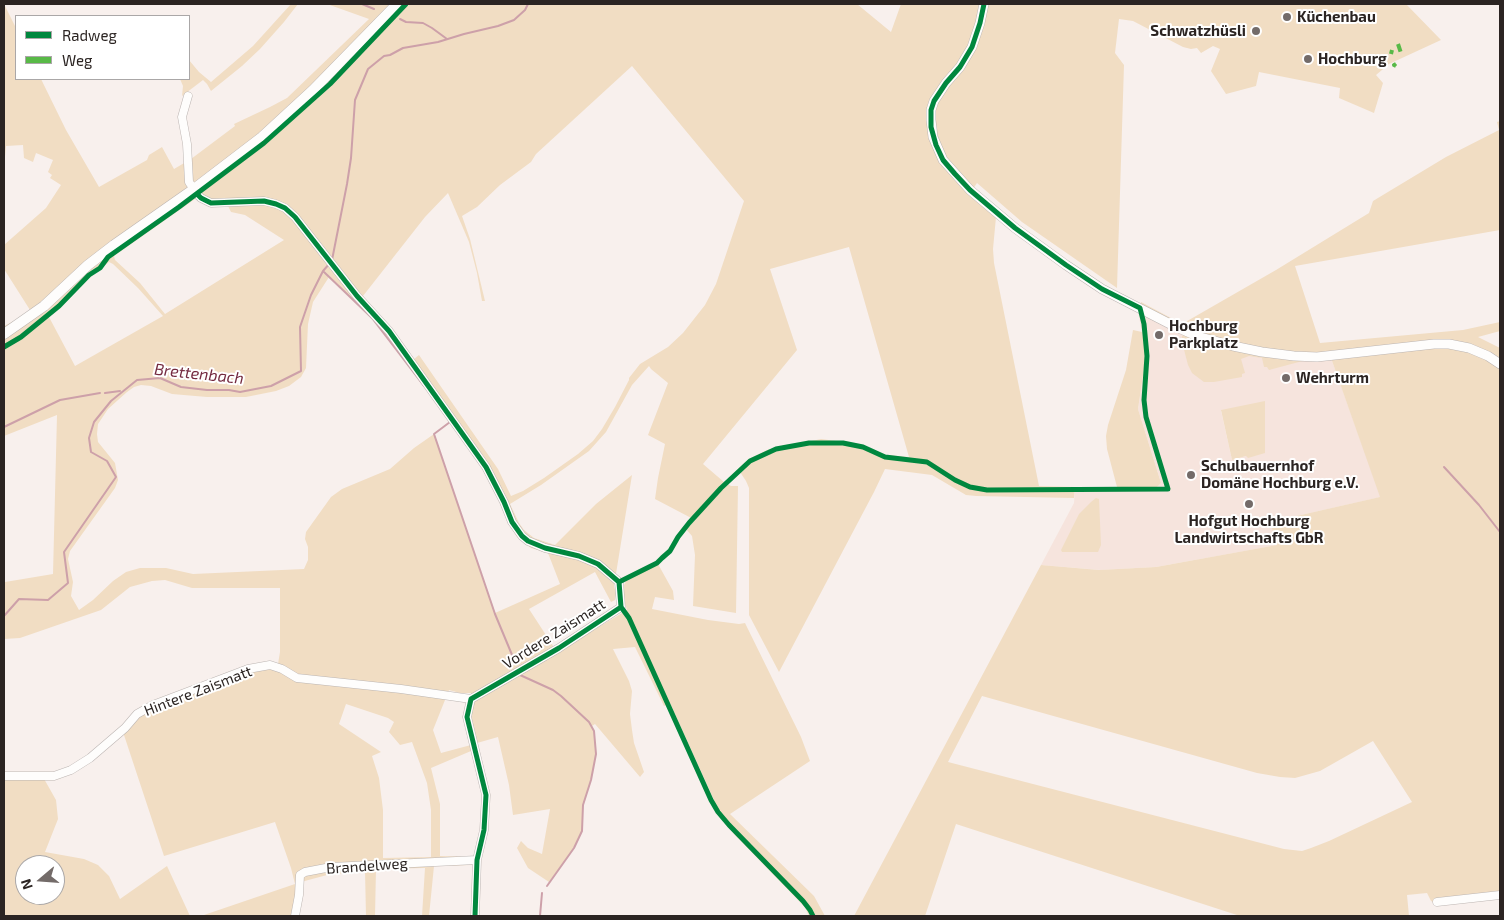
<!DOCTYPE html>
<meta charset="utf-8">
<style>
body{margin:0}
#map{position:relative;width:1504px;height:920px;overflow:hidden;background:#f8f0ed;font-family:"Exo 2",sans-serif}
canvas{display:block}
.frame{position:absolute;inset:0;border:5px solid #2b2422;pointer-events:none}
.legend{position:absolute;left:15px;top:15px;width:175px;height:65px;box-sizing:border-box;background:#fff;border:1px solid #aaa7a7;margin:0;padding:6px 9px;list-style:none;font-size:15px;color:#2b2422}
.legend li{display:flex;align-items:center;gap:10px;height:25px}
.legend b{width:25px;border:1px solid #aaa7a7}
.north{position:absolute;left:15px;top:855px;width:50px;height:50px;box-sizing:border-box;background:#fff;border:1px solid #aaa7a7;border-radius:50%;rotate:252deg;font-size:14px;font-weight:700;line-height:20px;text-align:center;color:#2b2422}
.north::after{content:'';display:block;margin:auto;width:18px;height:22px;background:#736b69;clip-path:polygon(50% 0,100% 100%,50% 72%,0 100%)}
</style>
<div id="map">
<canvas width="1504" height="920"></canvas>
<div class="frame"></div>
<ul class="legend">
<li><b style="height:6px;background:#00873e"></b>Radweg</li>
<li><b style="height:6px;background:#58b947"></b>Weg</li>
</ul>
<div class="north">N</div>
</div>
<script>
const g = document.querySelector('canvas').getContext('2d');
g.lineJoin = 'round';
function fill(path, color) { g.fillStyle = color; g.fill(path, 'evenodd'); }
const shape = rows => new Path2D(rows.map(r => 'M' + r).join(''));
function stroke(path, color, width, dash) { g.strokeStyle = color; g.lineWidth = width; g.lineCap = dash ? 'butt' : 'round'; g.setLineDash(dash || []); g.stroke(path); }
function drawText(font, color, halo, rows, align = 'center') {
  g.font = font + ' "Exo 2",sans-serif'; g.lineWidth = 4; g.setLineDash([]); g.textBaseline = 'middle'; g.strokeStyle = halo; g.fillStyle = color; for (const [text, x, y, turn = 0] of rows) {
    g.save(); g.translate(x, y); g.rotate((+turn || 0) * Math.PI / 180); g.textAlign = isNaN(turn) ? turn : align; if (halo) g.strokeText(text, 0, 0); g.fillText(text, 0, 0); g.restore();
  }
}
fill(shape([
 [1138,311,1184,334,1331,358,1381,497,1270,522,1278,545,1156,567,1100,570,1041,565,1074,503,1075,487,1156,488,1161,483,1138,409,1146,355],
 [1265,404,1265,417,1246,456,1232,460,1221,411]
]), '#f6e4dd');
fill(shape([
 [4,4,16,28,16,79,41,79,66,130,99,187,147,160,149,155,162,147,174,169,191,159,235,126,234,124,270,107,287,98,369,19,327,4,857,4,891,32,901,4,1406,4,1441,40,1389,64,1376,75,1383,83,1374,113,1339,98,1340,88,1259,72,1256,86,1226,94,1211,71,1220,49,1213,46,1201,53,1197,48,1191,49,1183,47,1133,21,1119,19,1115,53,1124,65,1117,288,1022,222,977,183,973,189,1018,227,1105,288,1140,305,1141,302,1182,324,1276,270,1369,213,1373,201,1446,157,1499,130,1497,122,1500,121,1500,230,1295,266,1320,343,1463,330,1500,322,1500,331,1478,337,1500,348,1500,896,1437,904,1431,901,1427,893,1407,895,1409,916,1240,916,956,824,925,916,854,916,1041,565,1099,570,1156,567,1277,545,1270,522,1380,497,1331,358,1310,359,1269,370,1267,367,1264,367,1262,358,1249,356,1241,359,1245,373,1242,374,1242,377,1214,382,1204,382,1192,373,1188,365,1182,342,1182,336,1184,334,1100,291,1057,264,996,217,993,249,994,263,1039,486,1075,487,1074,498,976,496,966,495,932,475,885,469,874,492,779,672,749,615,749,488,746,481,738,469,749,459,767,450,821,439,844,442,864,446,886,455,909,457,849,247,770,269,797,350,703,464,724,482,731,486,738,486,736,613,693,606,695,555,692,536,686,529,695,520,655,499,658,478,665,444,648,435,668,383,651,369,649,366,632,385,606,432,589,451,541,485,510,504,519,523,524,530,534,538,555,545,596,504,632,475,614,586,616,593,615,600,611,602,595,572,529,609,557,652,627,610,623,597,624,585,626,581,658,564,673,591,674,600,655,597,652,609,708,620,739,624,745,623,801,737,810,761,730,814,814,896,825,916,809,916,805,907,798,900,734,834,717,813,710,801,714,800,670,703,664,706,635,647,613,649,629,681,632,691,630,714,632,730,634,743,644,772,640,777,595,724,592,726,594,731,596,754,591,780,583,805,582,831,574,848,549,882,528,868,517,848,521,841,528,848,542,854,550,809,513,815,509,785,498,737,477,743,471,717,471,693,460,693,449,690,433,730,441,753,471,745,471,751,431,768,440,804,440,856,474,857,472,865,434,866,429,916,422,916,425,868,376,869,375,916,366,916,365,871,327,875,301,882,297,916,201,916,295,884,291,868,275,822,164,856,123,732,132,716,217,678,278,664,280,652,280,588,192,588,165,580,152,581,130,587,101,610,20,638,4,639,4,578,5,582,53,574,57,415,4,436,4,326,16,320,30,310,4,269,4,245,46,208,61,185,50,178,52,175,48,172,53,160,36,153,33,162,24,158,23,145,6,146,4,168],
 [632,66,744,201,716,284,705,305,683,333,668,347,640,364,629,378,629,380,615,407,602,429,593,441,578,454,544,478,523,491,511,496,498,469,419,355,414,359,390,327,363,296,425,217,448,193,469,242,477,273,482,301,485,301,470,239,462,216,477,207,500,185,531,162,536,154],
 [195,199,213,206,228,206,231,212,245,215,284,240,165,314,140,283,115,260,114,256],
 [109,262,113,264,138,288,163,316,75,366,49,317,89,278],
 [329,277,372,318,433,399,489,477,510,526,517,537,531,548,548,553,560,584,495,613,434,434,414,448,390,469,342,489,331,497,306,532,305,539,308,547,308,560,304,569,193,574,166,568,140,568,126,572,113,581,93,600,79,610,71,596,73,582,68,559,70,551,115,488,118,480,115,463,98,442,97,434,98,424,108,409,127,392,134,387,141,385,151,386,172,394,207,397,246,397,276,391,289,386,301,377,306,368,308,324,313,302],
 [982,696,1257,773,1280,777,1295,778,1320,771,1373,741,1412,802,1329,841,1311,848,1302,851,1284,849,948,762],
 [346,704,388,718,394,722,389,732,400,745,412,742,427,783,431,810,431,857,383,858,383,810,379,778,372,756,381,752,339,724],
 [291,4,298,4,284,22,260,49,242,66,211,91,207,84,203,80,182,96,183,86,180,79,189,79,189,60,199,72,211,82,253,46],
 [1133,330,1142,332,1146,355,1138,409,1161,483,1156,488,1117,487,1107,449,1106,436,1108,425,1126,370],
 [1265,401,1265,453,1248,458,1246,456,1232,460,1221,410],
 [1096,498,1099,499,1101,545,1098,552,1062,552,1061,550,1079,514,1091,502],
 [4,774,43,777,56,800,58,819,45,852,84,859,98,865,109,876,120,899,167,866,190,916,4,916],
 [25,865,55,865,55,895,25,895]
]), '#f1ddc3');
stroke(shape([
 [362,4,374,9],
 [400,19,406,22,423,23,432,28,447,39],
 [332,260,347,184,351,158,355,100,368,69,384,56,390,55,403,48,438,42,464,34,498,26,514,20,525,10,528,4],
 [324,272,372,318,424,386],
 [105,393,120,391],
 [450,422,434,434,495,614,515,662],
 [4,427,60,400,100,393],
 [1444,467,1479,505,1500,532],
 [4,616,19,599,48,600,68,583,64,552,116,477,107,461,91,452,89,438,94,422,111,401,137,380,160,378,181,387,207,390,229,390,240,392,271,386,301,371,300,327,311,295,323,271,330,263],
 [520,675,553,690,561,696,589,722,594,731,596,754,591,780,583,805,582,831,574,848,547,886],
 [540,916,542,893]
]), '#cda0a9', 2);
const minor = shape([
 [188,96,182,117,187,144,189,182,197,194,201,198,211,203,264,201,276,204,285,208,295,217,357,296,389,331,454,422,486,467,504,502,512,522,522,536,528,541,545,548,579,556,598,564,619,582,621,607,559,648,471,699],
 [471,699,467,717,486,795,484,830,477,860,475,916],
 [4,776,54,776,71,770,90,758,125,728,137,714,153,705,248,669,270,665,282,669,297,678,401,689,471,699],
 [1437,902,1500,895],
 [295,916,299,895,300,875,305,872,331,867,477,860]
]);
const tertiary = shape([
 [984,4,980,23,972,47,960,67,946,83,934,101,931,110,931,120,933,137,943,160,970,190,1015,228,1066,265,1102,289,1174,326,1197,336,1233,346,1262,352,1294,356,1317,357,1434,344,1449,344,1469,348,1488,356,1500,364]
]);
const secondary = shape([
 [4,334,44,306,88,265,114,245,194,189,262,137,313,90,397,4]
]);
stroke(minor, '#bcb5b2', 9);
stroke(tertiary, '#bcb5b2', 10);
stroke(secondary, '#bcb5b2', 11);
stroke(minor, '#fefdfc', 8);
stroke(tertiary, '#fefdfc', 9);
stroke(secondary, '#fefdfc', 10);
stroke(shape([
 [1398,44,1401,53],
 [1391,54,1392,50],
 [1396,64,1394,65,1396,66]
]), '#58b947', 4, [8, 4]);
stroke(shape([
 [197,194,201,198,211,203,264,201,276,204,285,208,295,217,357,296,389,331,454,422,486,467,504,502,512,522,522,536,528,541,545,548,579,556,598,564,619,582,621,607,629,618,711,800,718,812,729,825,803,901,810,910,813,916],
 [4,347,21,337,59,306,89,275,100,268,108,257,179,207,264,143,330,84,406,4],
 [619,582,657,563,662,558,670,551,678,537,689,523,721,488,750,461,776,449,809,443,843,443,863,447,885,457,927,462,955,480,970,487,987,490,1168,489,1146,417,1144,400,1147,356,1144,324,1140,308,1102,289,1066,265,1015,228,970,190,955,174,943,160,936,145,931,127,931,110,934,101,946,83,960,67,972,47,980,23,984,4],
 [475,916,477,860,484,830,486,795,467,717,471,699,559,648,621,607]
]), '#00873e', 5);
for (const [x, y, r, color] of [
 [1287,17,5,"#736b69"],
 [1256,31,5,"#736b69"],
 [1308,59,5,"#736b69"],
 [1159,335,5,"#736b69"],
 [1286,378,5,"#736b69"],
 [1191,475,5,"#736b69"],
 [1249,504,5,"#736b69"]
]) { const dot = new Path2D(); dot.arc(x, y, r, 0, 2 * Math.PI); g.fillStyle = color; g.fill(dot); stroke(dot, '#fff', 2); }
drawText('bold 15px', '#2b2422', '#fff', [
 ["Küchenbau",1297,17],
 ["Schwatzhüsli",1246,31,"right"],
 ["Hochburg",1318,59],
 ["Hochburg",1169,326],
 ["Parkplatz",1169,343],
 ["Wehrturm",1296,378],
 ["Schulbauernhof",1201,466],
 ["Domäne Hochburg e.V.",1201,483],
 ["Hofgut Hochburg",1249,521,"center"],
 ["Landwirtschafts GbR",1249,538,"center"]
], 'left');
drawText('15px', '#2b2422', '#fff', [
 ["Vordere Zaismatt",554,634,-32],
 ["Hintere Zaismatt",198,691,-21],
 ["Brandelweg",367,866,-4]
]);
drawText('italic 16px', '#742a40', '#fff', [
 ["Brettenbach",199,374,6]
]);
</script>
